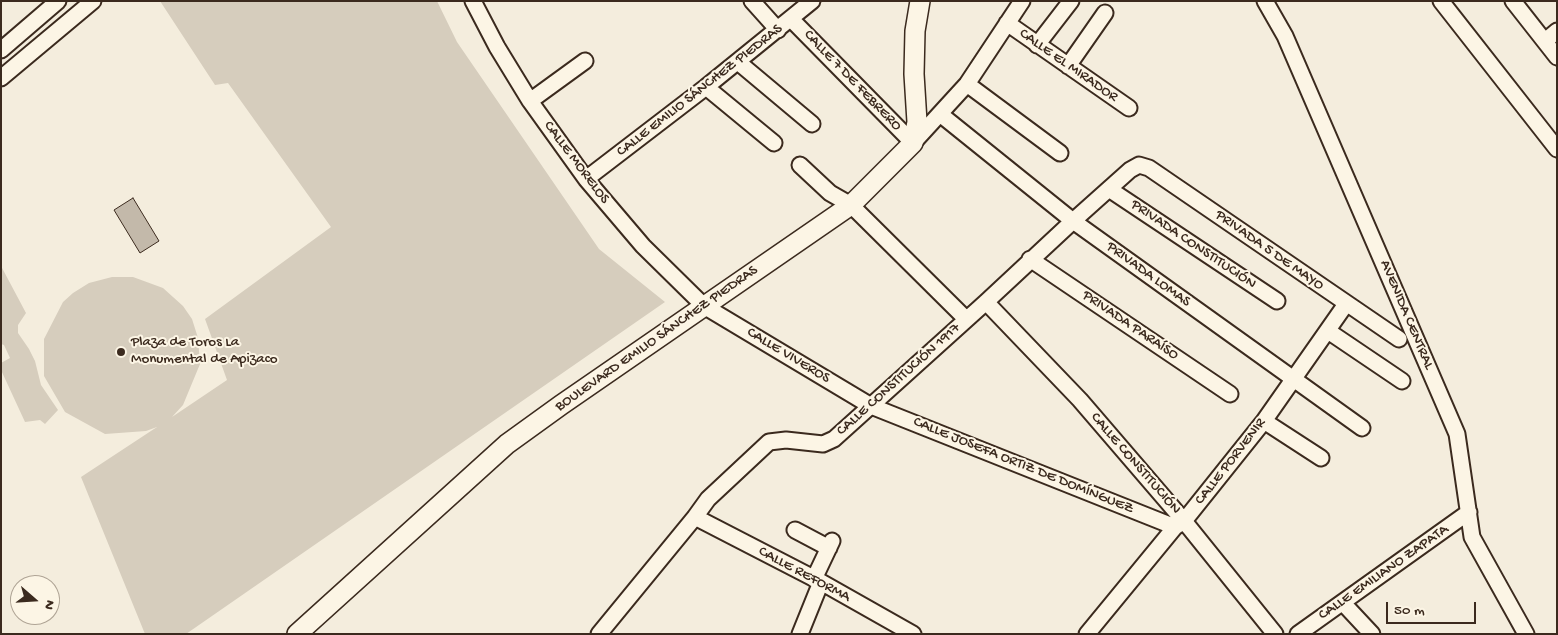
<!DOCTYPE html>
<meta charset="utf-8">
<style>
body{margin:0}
#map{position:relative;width:1558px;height:635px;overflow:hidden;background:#f4eddd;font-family:"Gochi Hand",sans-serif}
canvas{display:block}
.frame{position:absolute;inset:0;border:2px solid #3b2a1e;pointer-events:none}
.north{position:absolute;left:10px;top:575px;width:50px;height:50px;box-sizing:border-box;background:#fcf5e5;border:1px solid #afa495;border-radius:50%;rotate:109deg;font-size:14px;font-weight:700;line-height:20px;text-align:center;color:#3b2a1e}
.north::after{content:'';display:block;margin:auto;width:18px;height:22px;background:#3b2a1e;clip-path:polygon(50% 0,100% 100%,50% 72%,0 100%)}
.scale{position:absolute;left:1386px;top:602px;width:90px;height:22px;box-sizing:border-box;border:2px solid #3b2a1e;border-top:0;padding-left:6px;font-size:15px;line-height:18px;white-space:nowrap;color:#3b2a1e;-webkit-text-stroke:4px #fcf5e5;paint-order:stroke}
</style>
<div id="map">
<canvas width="1558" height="635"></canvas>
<div class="frame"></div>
<div class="north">N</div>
<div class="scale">50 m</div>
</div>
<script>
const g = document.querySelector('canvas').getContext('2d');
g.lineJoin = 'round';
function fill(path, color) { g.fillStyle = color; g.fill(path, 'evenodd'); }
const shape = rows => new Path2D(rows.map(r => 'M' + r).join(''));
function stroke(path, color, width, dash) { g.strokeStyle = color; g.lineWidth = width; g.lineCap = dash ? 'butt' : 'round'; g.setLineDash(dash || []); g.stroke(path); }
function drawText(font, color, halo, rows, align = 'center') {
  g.font = font + ' "Gochi Hand",sans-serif'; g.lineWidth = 4; g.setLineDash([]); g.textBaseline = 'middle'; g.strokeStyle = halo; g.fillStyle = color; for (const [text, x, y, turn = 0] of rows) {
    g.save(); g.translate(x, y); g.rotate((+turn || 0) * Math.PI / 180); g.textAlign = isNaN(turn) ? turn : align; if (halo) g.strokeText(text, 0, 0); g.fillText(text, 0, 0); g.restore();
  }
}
fill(shape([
 [160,1,437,1,457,42,599,249,665,302,186,634,145,634,81,477,157,427,146,431,105,434,65,412,44,376,44,339,63,302,73,293,89,283,112,277,133,277,163,288,183,306,192,319,198,338,200,364,183,405,172,417,227,380,205,319,331,227,228,83,215,85],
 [1,266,26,313,18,325,18,333,29,349,35,361,41,385,58,410,45,424,40,420,25,422,1,370,1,363,10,358,4,345,1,344]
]), '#d6cdbd');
const building = shape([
 [133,198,159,241,140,253,114,210,133,198]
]);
fill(building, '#c3b9aa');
stroke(building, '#3b2a1e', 1);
const minor = shape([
 [473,1,497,47,530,101,586,179,643,246,704,306,871,406,1175,527],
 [752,1,778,30],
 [1265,1,1285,36,1457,434,1472,537,1526,634],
 [1441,1,1557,149],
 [1513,1,1557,57],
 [791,19,913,143,967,84,1022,1],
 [1007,23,1129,108],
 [1545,41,1557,31],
 [1037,45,1071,1],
 [1,50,58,1],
 [738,62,812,124],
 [1068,66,1105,13],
 [1,78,93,1],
 [967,84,1060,153],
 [706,87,774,143],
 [530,101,585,61],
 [940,114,1073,221,1362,428],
 [800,165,830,193,851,205,966,319],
 [586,179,706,87,812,1],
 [1109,189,1277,301],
 [1030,259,1230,394],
 [986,302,1080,400,1184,521,1275,634],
 [1328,331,1402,381],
 [1264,421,1321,458],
 [695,517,821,582,913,634],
 [795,530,829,548],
 [814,579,832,541],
 [1343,603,1372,634],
 [599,634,695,517,708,499,769,442,786,440,823,444,834,439,986,302,1073,221,1130,170,1139,165,1149,168,1399,339],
 [800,634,821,582],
 [1087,634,1175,527,1184,521,1264,421,1346,304],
 [1298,634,1469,512]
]);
const major = shape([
 [297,634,507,444,561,405,851,205,913,143,917,122,914,74,915,31,920,1]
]);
stroke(minor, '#3b2a1e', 19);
stroke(major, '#3b2a1e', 22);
stroke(minor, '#fcf5e5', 15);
stroke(major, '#fcf5e5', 19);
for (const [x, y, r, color] of [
 [121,352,5,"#3b2a1e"]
]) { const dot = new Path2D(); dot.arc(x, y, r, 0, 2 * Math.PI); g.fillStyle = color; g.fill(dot); stroke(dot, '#fcf5e5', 2); }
drawText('15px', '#3b2a1e', '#fcf5e5', [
 ["CALLE EL MIRADOR",1068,66,35],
 ["CALLE 7 DE FEBRERO",852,81,46],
 ["CALLE EMILIO SÁNCHEZ PIEDRAS",700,91,-38],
 ["CALLE MORELOS",576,163,53],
 ["PRIVADA CONSTITUCIÓN",1193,245,34],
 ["PRIVADA 5 DE MAYO",1269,251,35],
 ["PRIVADA LOMAS",1148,275,36],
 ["AVENIDA CENTRAL",1406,315,67],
 ["PRIVADA PARAÍSO",1130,326,34],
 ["BOULEVARD EMILIO SÁNCHEZ PIEDRAS",657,339,-35],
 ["CALLE VIVEROS",788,356,31],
 ["CALLE CONSTITUCIÓN 1917",899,380,-42],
 ["CALLE PORVENIR",1231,462,-52],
 ["CALLE CONSTITUCIÓN",1135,464,49],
 ["CALLE JOSEFA ORTIZ DE DOMÍNGUEZ",1023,466,22],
 ["CALLE EMILIANO ZAPATA",1384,573,-35],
 ["CALLE REFORMA",804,575,28]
]);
drawText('15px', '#3b2a1e', '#fcf5e5', [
 ["Plaza de Toros La",131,343],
 ["Monumental de Apizaco",131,360]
], 'left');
</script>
